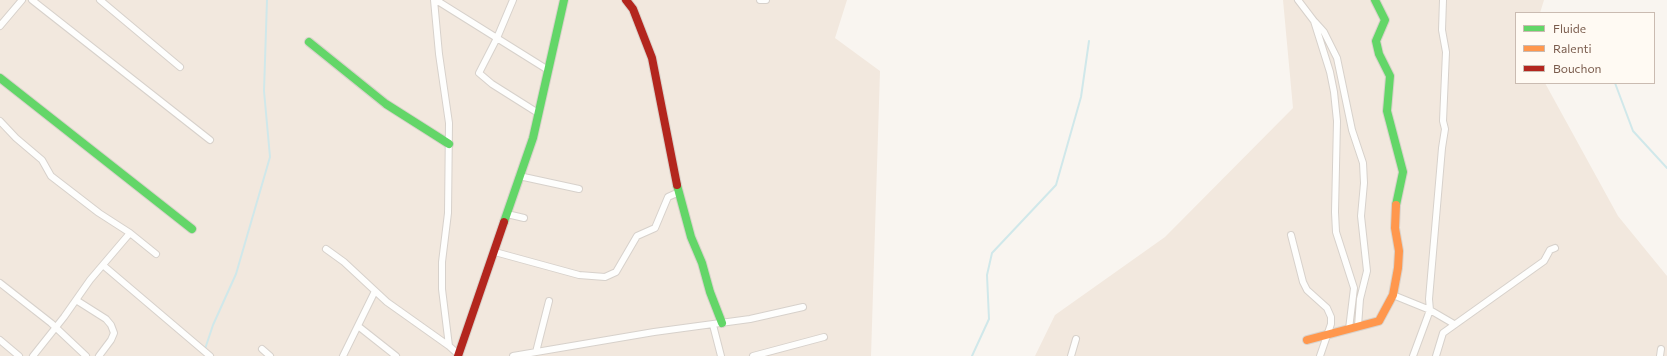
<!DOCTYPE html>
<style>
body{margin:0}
#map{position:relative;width:1667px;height:356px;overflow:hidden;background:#f9f5f0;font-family:Commissioner,sans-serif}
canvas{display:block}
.legend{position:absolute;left:1515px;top:12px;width:140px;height:72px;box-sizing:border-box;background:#fffaf3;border:1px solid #cabbb1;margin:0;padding:5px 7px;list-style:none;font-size:12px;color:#7a5c4d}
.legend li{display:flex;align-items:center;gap:8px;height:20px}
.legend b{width:20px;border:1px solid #cabbb1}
</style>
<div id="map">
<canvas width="1667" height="356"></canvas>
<ul class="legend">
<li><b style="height:5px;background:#63d668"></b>Fluide</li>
<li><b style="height:5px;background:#ff974d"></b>Ralenti</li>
<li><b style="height:5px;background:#b3261e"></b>Bouchon</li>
</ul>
</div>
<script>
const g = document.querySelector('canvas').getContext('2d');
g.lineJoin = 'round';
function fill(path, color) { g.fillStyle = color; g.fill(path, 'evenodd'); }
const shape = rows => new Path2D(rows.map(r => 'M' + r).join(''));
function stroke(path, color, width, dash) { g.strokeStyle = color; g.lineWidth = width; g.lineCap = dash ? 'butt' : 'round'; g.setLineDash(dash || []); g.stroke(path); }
fill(shape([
 [0,0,847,0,835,38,880,71,871,356,0,356],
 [1283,0,1544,0,1540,13,1516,13,1516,83,1545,83,1618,216,1667,276,1667,356,1035,356,1055,315,1165,237,1293,108]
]), '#f2e8de');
stroke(shape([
 [1615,83,1633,131,1667,168],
 [205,349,213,325,236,274,270,157,264,91,267,0],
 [972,356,989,319,987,275,992,253,1056,185,1081,97,1089,41]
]), '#d0e8ea', 2);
const street = shape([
 [32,0,210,140],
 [100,0,180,67],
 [434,0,439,54,449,123,448,213,442,262,442,289,449,346,459,355],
 [436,0,548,70],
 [513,0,497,38,479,73,492,84,538,113],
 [760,0,766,0],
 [1298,0,1314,21,1330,72,1334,92,1337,121,1335,212,1336,232,1354,288,1349,329],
 [1443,0,1442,30,1446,52,1443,121,1445,129,1442,148,1429,299,1430,310,1454,324],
 [1315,22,1324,32,1337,58,1352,130,1363,163,1364,183,1361,216,1367,271,1360,299,1358,326],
 [0,26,22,0],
 [0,121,16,138,42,160,51,176,99,213,130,233,156,254],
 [519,176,579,189],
 [507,214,524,218],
 [1291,235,1303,282,1307,290,1327,308,1331,317,1331,324,1320,356],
 [326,249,344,262,387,302,449,346],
 [495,252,579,275,605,277,616,272,637,236,655,228,668,197,679,192],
 [104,266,210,356],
 [0,283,51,323,86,356],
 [1393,295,1430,310,1413,356],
 [76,300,106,319,111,325,114,333,111,340,99,356],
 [713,325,721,356],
 [358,326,396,356],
 [0,340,19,356],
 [262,349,270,356],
 [536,352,549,301],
 [33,356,64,317,90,280,130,233],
 [343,356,375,291],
 [513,356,654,332,750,319,803,307],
 [753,356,824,337],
 [1071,356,1076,339],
 [1436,356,1443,333,1544,261,1550,250,1555,248],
 [1660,356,1661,349]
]);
const fast = shape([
 [1375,0,1385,20,1376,41,1379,54,1390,76,1387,111,1403,172,1396,205],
 [309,42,386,104,449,144],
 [0,78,192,229],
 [677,185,691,237,702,263,710,292,722,323],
 [504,222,533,138,564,0]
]);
const slow = shape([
 [1307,340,1379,321,1393,295,1398,268,1399,251,1395,228,1396,205]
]);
const jam = shape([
 [626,0,633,9,652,58,677,185],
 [458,356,504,222]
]);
stroke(street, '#d7d1cb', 8);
stroke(fast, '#d9d2cb', 10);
stroke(slow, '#d9d2cb', 10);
stroke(jam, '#d9d2cb', 10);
stroke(street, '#fefefd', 6);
stroke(fast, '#63d668', 8);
stroke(slow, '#ff974d', 8);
stroke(jam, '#b3261e', 8);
</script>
